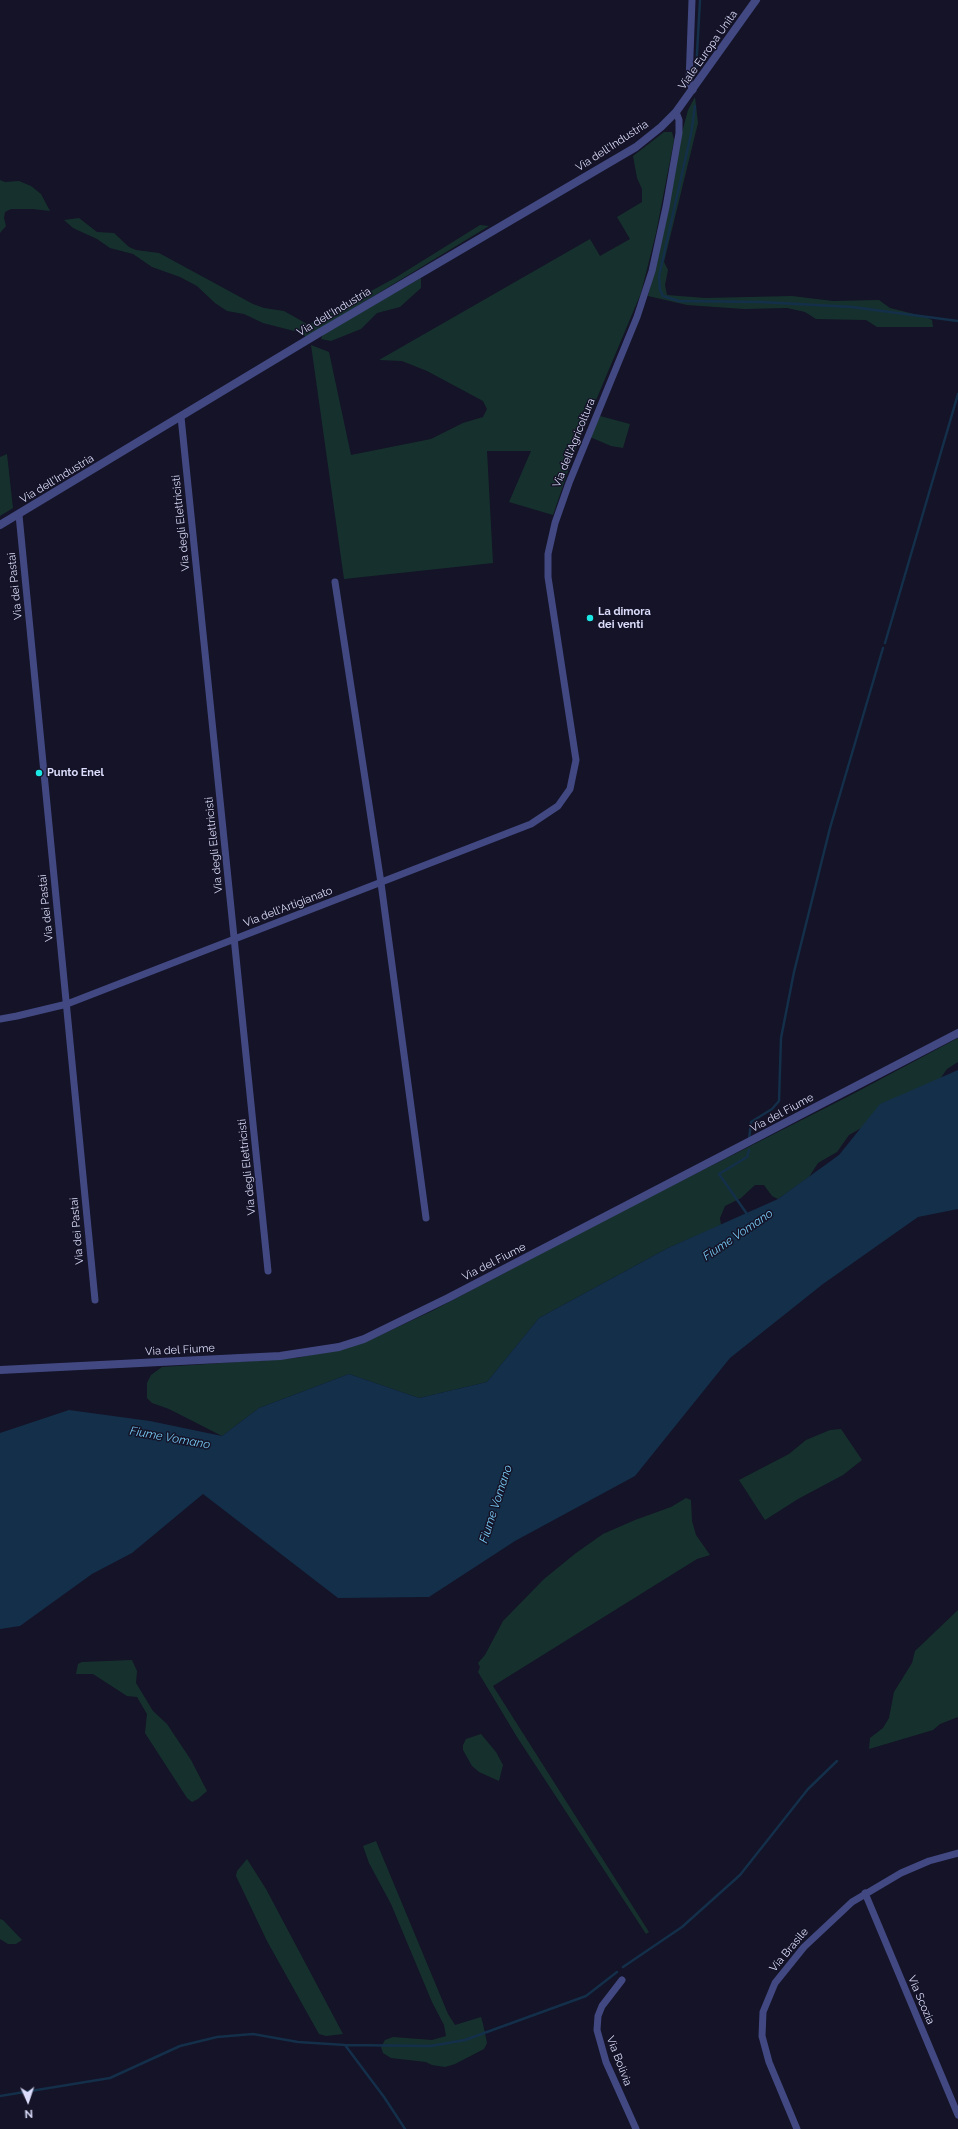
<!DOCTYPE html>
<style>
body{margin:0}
#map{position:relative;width:958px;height:2129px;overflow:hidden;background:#141327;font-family:Raleway,sans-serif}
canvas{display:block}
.north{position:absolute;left:8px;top:2081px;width:40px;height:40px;-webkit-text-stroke:3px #141327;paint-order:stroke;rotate:177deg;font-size:11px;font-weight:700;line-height:16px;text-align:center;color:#dcddfc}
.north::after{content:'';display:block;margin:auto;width:14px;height:18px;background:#dcddfc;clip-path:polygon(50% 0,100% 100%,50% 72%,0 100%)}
</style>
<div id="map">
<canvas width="958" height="2129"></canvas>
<div class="north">N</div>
</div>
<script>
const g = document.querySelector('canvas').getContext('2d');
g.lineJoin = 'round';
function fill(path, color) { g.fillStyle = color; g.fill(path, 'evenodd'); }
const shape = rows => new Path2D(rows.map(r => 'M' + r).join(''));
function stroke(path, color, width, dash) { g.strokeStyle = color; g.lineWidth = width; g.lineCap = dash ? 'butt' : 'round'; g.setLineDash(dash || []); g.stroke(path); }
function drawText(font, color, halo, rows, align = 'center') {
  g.font = font + ' Raleway,sans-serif'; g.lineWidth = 3; g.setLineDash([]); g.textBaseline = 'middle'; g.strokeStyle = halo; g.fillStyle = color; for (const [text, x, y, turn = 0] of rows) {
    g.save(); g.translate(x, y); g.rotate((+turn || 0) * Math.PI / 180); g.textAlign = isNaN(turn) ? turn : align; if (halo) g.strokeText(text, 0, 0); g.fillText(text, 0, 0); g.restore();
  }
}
fill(shape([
 [695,97,698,123,664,262,668,270,665,285,667,295,705,298,792,296,833,301,879,300,890,308,926,317,932,320,933,327,877,327,866,320,816,319,805,312,787,308,744,309,687,305,648,296,681,136,688,110],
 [664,132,672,132,674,140,656,233,641,293,576,448,553,515,509,502,531,451,487,451,493,563,344,579,311,345,329,352,351,455,431,439,463,423,483,417,487,409,483,401,427,371,402,361,379,360,590,239,600,256,630,239,617,217,642,202,642,189,637,178,633,156],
 [0,180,5,182,19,181,31,186,41,194,50,211,33,209,11,209,5,212,4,218,6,226,0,233],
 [79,218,97,232,114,233,129,247,136,250,159,253,253,304,264,308,284,311,307,324,312,323,395,278,480,225,489,226,306,337,298,332,263,323,244,314,227,311,215,303,197,286,180,277,152,267,133,254,110,248,97,239,73,228,64,220],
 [421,278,421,288,400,307,377,313,361,329,331,341,321,339,323,334],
 [600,416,630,424,623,448,611,446,590,437],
 [7,454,13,508,0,516,0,457],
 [958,1038,958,1062,947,1069,935,1086,849,1135,837,1152,818,1163,809,1177,778,1199,772,1196,764,1185,755,1185,741,1198,725,1206,720,1218,721,1225,668,1248,539,1318,487,1382,419,1398,349,1374,259,1408,222,1436,169,1409,152,1403,147,1398,147,1383,151,1375,162,1367,297,1358,335,1350,370,1340,432,1311,626,1209,851,1095],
 [841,1429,862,1460,843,1475,798,1499,765,1520,739,1480,789,1454,806,1440,830,1430],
 [686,1498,691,1500,692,1521,696,1535,710,1555,697,1559,493,1686,649,1932,646,1934,517,1737,478,1672,480,1667,478,1663,485,1655,503,1621,544,1579,576,1553,603,1534,635,1520,671,1507],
 [958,1610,958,1717,940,1724,933,1730,869,1749,870,1738,883,1728,889,1718,894,1692,912,1663,915,1651],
 [132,1660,137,1671,136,1683,153,1711,167,1724,191,1760,207,1791,198,1799,192,1802,187,1798,145,1733,147,1714,137,1697,127,1696,93,1674,76,1674,78,1664,82,1662],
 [481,1734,496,1752,503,1765,499,1781,479,1772,472,1766,463,1750,463,1745,466,1739],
 [376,1841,448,2014,455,2025,481,2017,483,2024,487,2043,484,2049,455,2064,445,2067,432,2065,426,2062,391,2058,383,2053,381,2047,385,2040,393,2037,432,2040,446,2036,444,2025,432,2002,391,1904,369,1863,363,1846],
 [247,1859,266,1889,343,2034,326,2036,319,2034,267,1941,236,1876,237,1871],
 [0,1919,3,1920,22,1940,16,1944,8,1944,0,1939]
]), '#16312d');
fill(shape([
 [958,1070,958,1209,918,1217,823,1284,730,1358,635,1476,515,1541,429,1597,338,1598,203,1494,132,1553,92,1574,20,1626,0,1629,0,1433,69,1410,150,1421,222,1436,259,1408,349,1374,419,1398,487,1382,539,1318,668,1248,778,1199,839,1155,880,1104]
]), '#142f4a');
stroke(shape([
 [696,71,700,0],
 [695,106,691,134,659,276,660,290,663,296,679,301,761,302,852,307,958,321],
 [885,643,958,394],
 [749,1140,751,1122,772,1109,779,1101,781,1038,794,972,830,828,883,648],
 [747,1214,719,1174,747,1157,749,1150],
 [623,1967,682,1927,740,1875,808,1789,837,1761],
 [345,2045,384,2097,405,2129],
 [0,2096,110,2078,180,2046,217,2037,253,2034,298,2042,345,2045,431,2046,465,2040,586,1996,617,1972]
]), '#142f4a', 2.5);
stroke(shape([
 [692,0,689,82,693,90],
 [181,417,268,1271],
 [19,515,95,1300],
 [335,582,381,883,426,1218],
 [0,1019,17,1016,67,1004,531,824,558,806,570,789,576,760,548,577,548,554,555,523,569,483,637,317,652,271,666,207,679,133,679,120,676,112],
 [865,1893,958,2115],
 [622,1980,602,2006,598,2016,597,2030,606,2062,636,2129],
 [797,2129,769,2062,762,2036,763,2012,775,1983,804,1947,852,1902,901,1873,929,1861,958,1853]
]), '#424882', 7);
stroke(shape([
 [0,525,319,333,636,147,661,127,676,112,756,0],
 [0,1370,280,1356,339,1347,364,1339,448,1298,958,1033]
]), '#424882', 8);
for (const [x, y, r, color] of [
 [590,618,4,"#1be8e4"],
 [39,773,4,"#1be8e4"]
]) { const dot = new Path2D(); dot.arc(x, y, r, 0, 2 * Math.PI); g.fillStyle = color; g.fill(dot); stroke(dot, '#141327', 1.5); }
drawText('11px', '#dcddfc', '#141327', [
 ["Viale Europa Unita",708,50,-55],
 ["Via dell'Industria",612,146,-33],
 ["Via dell'Industria",334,312,-31],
 ["Via dell'Agricoltura",574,443,-68],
 ["Via dell'Industria",57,479,-31],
 ["Via degli Elettricisti",181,523,-96],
 ["Via dei Pastai",15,586,-96],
 ["Via degli Elettricisti",214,845,-96],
 ["Via dell'Artigianato",288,907,-21],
 ["Via dei Pastai",46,908,-96],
 ["Via del Fiume",782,1113,-28],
 ["Via degli Elettricisti",247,1167,-96],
 ["Via dei Pastai",77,1231,-95],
 ["Via del Fiume",494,1262,-27],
 ["Via del Fiume",180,1350,-3],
 ["Via Brasile",789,1950,-50],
 ["Via Scozia",921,2000,67],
 ["Via Bolivia",619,2061,69]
]);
drawText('bold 11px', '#dcddfc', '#141327', [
 ["La dimora",598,612],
 ["dei venti",598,625],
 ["Punto Enel",47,773]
], 'left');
drawText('italic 12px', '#75c7f1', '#141327', [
 ["Fiume Vomano",738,1235,-34],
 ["Fiume Vomano",170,1438,10],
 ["Fiume Vomano",496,1504,-72]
]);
</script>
